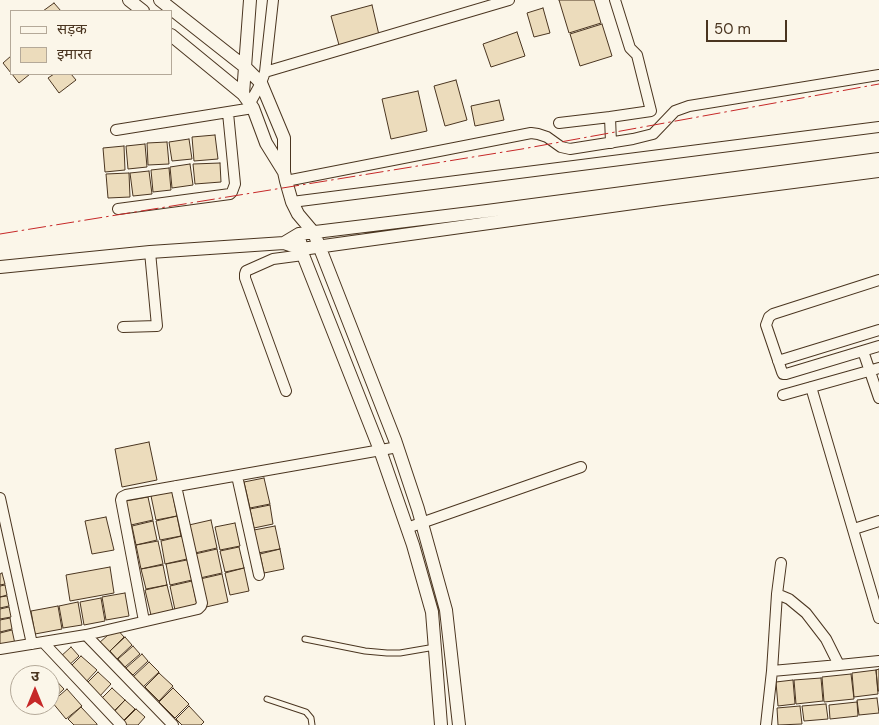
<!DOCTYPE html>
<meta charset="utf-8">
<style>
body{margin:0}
#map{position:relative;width:879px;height:725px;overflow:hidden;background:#fbf6e9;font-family:"DM Sans","Noto Sans Devanagari",sans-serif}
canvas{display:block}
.legend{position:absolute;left:10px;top:10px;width:162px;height:65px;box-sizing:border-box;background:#fbf6e9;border:1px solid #b4a999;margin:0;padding:6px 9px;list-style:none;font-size:15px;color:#4a3520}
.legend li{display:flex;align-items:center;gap:10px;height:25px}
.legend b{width:25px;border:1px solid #b4a999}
.north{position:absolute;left:10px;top:665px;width:50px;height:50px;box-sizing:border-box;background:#fbf6e9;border:1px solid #b4a999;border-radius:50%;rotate:0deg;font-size:14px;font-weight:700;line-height:20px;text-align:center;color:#4a3520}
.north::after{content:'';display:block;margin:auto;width:18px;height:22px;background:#c62828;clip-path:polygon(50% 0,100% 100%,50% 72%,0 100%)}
.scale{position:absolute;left:706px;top:20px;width:81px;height:22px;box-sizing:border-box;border:2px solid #4a3520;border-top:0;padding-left:6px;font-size:15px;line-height:18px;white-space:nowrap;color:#4a3520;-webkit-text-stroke:4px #fbf6e9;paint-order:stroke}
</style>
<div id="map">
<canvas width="879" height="725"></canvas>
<ul class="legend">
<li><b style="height:6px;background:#fbf6e9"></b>सड़क</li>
<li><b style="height:14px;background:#ecdcbc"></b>इमारत</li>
</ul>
<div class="north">उ</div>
<div class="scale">50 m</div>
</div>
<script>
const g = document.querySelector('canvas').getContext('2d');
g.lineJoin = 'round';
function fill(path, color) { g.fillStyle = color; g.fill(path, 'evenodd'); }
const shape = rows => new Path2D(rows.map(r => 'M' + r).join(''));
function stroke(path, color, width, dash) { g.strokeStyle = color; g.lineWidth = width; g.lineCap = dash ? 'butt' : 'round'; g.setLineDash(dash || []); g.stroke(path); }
const building = shape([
 [559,0,594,0,601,23,569,33,559,0],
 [54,3,61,11,43,11,54,3],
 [372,5,379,35,339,45,331,16,372,5],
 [543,8,550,33,534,37,527,13,543,8],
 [602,24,612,56,580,66,570,34,602,24],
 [517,32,525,56,491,67,483,44,517,32],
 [11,56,11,73,3,63,11,56],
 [12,74,30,74,19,83,12,74],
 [54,74,71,74,76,80,59,93,48,78,54,74],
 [456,80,467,120,445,126,434,86,456,80],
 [418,91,427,131,391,139,382,99,418,91],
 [499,100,504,120,475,126,471,106,499,100],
 [215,135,218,159,194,161,192,137,215,135],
 [189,139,192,159,172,161,169,142,189,139],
 [167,142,169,164,148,165,147,143,167,142],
 [145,144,147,167,128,169,126,146,145,144],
 [124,146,125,170,105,172,103,148,124,146],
 [220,163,221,182,195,184,193,164,220,163],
 [190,164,193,185,172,188,170,167,190,164],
 [169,168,171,190,153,192,151,170,169,168],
 [149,171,152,194,133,196,130,173,149,171],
 [129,173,130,197,108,198,106,174,129,173],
 [149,442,157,480,122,487,115,449,149,442],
 [264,478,270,504,250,508,244,482,264,478],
 [172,491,177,516,156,520,151,496,172,491],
 [148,497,153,520,131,525,126,501,148,497],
 [270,505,273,524,254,528,250,509,270,505],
 [177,516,181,536,160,540,156,521,177,516],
 [106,517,114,550,92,554,85,521,106,517],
 [211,520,217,548,195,553,189,525,211,520],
 [153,521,157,540,136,545,132,526,153,521],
 [235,523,240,546,220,550,215,527,235,523],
 [275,526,280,549,258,553,254,530,275,526],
 [182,536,187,559,165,564,161,541,182,536],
 [158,541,163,564,141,569,136,545,158,541],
 [239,547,244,568,225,572,220,551,239,547],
 [217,549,222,573,200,578,195,554,217,549],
 [280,549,284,569,264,573,260,554,280,549],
 [187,560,192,580,170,585,166,564,187,560],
 [163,565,167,585,146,589,141,569,163,565],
 [110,567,114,593,70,601,66,575,110,567],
 [244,568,249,591,230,595,225,573,244,568],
 [2,573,5,584,0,585,0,574,2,573],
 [222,574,228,602,206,607,200,579,222,574],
 [192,581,197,605,175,610,170,586,192,581],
 [5,585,7,595,0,597,0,586,5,585],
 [167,585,173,610,151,615,145,590,167,585],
 [125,593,129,616,106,620,102,597,125,593],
 [7,596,9,606,0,608,0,597,7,596],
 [101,598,105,621,84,625,80,602,101,598],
 [78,602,82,625,63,628,59,606,78,602],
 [58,606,62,629,35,634,31,611,58,606],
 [9,607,11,617,0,619,0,609,9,607],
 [10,618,12,629,0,632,0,620,10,618],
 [116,628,124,637,108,653,99,643,116,628],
 [12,630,15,644,0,647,0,633,12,630],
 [125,637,132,645,117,659,110,651,125,637],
 [133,646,140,654,125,667,118,659,133,646],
 [71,647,79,656,67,667,59,658,71,647],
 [142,654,148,661,133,675,126,668,142,654],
 [81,656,97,670,84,684,68,669,81,656],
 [149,662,159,672,143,687,133,677,149,662],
 [879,669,879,691,878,691,876,670,879,669],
 [876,670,878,694,854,697,852,673,876,670],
 [48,672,64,689,50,702,50,675,44,675,48,672],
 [98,672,111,684,99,697,85,685,98,672],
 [159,673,173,686,159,701,145,687,159,673],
 [851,674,854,699,824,702,822,677,851,674],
 [821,678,823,701,796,704,794,680,821,678],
 [793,680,795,704,778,706,776,682,793,680],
 [112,688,125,700,113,712,100,700,112,688],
 [173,688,189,704,175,718,159,702,173,688],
 [67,689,82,706,66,719,52,702,67,689],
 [877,698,879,713,859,715,857,700,877,698],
 [125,700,135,709,122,722,113,713,125,700],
 [857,702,858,716,830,719,829,705,857,702],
 [826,704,828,719,804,721,802,706,826,704],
 [189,706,204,722,201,725,182,725,176,719,189,706],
 [800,706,802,724,778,725,777,708,800,706],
 [81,707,97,724,97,725,74,725,68,719,81,707],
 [136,709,145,717,138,725,126,725,123,722,136,709]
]);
fill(building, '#ecdcbc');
stroke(building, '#4a3520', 1);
const service = shape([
 [305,639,365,651,387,653,400,653,435,647],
 [267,699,306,712,311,718,312,725]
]);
const minor = shape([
 [265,72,273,0],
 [250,103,261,83,265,72,509,0],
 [559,123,610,117],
 [116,130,253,108],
 [611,143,610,117,651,111,637,55,630,48,615,0],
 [286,181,531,133,538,134,547,137,561,147,570,149,633,139,653,134,675,111,689,106,879,75],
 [292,202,879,127],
 [118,209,230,194,232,192,235,184,228,113],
 [879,280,773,314,769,317,766,325,782,372,783,374,786,374,879,346],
 [123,327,157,326,150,252],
 [863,351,879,398],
 [778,361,879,330],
 [811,387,879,618],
 [286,391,245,278,245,274,246,271,273,259,303,255],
 [783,395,879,368],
 [237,476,259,575],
 [0,498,32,644],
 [407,528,581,467],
 [854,529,879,521],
 [781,563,777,594,789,599,806,613,826,639,839,665,879,661],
 [777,594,772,671,839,665],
 [144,621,121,500,122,497,126,495,398,447],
 [86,635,173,725],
 [43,642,121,725],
 [0,649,86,635,198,609,201,606,202,603,176,486],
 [766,725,772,671]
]);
const tertiary = shape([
 [129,0,143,11],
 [160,0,245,67,261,83,284,138,284,172,286,181,292,202,298,214,314,233,395,440,418,509,446,610,459,725],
 [171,35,243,94,253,108,266,143,284,172],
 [243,94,250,0],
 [300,241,303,255,380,450,413,545,432,612,441,725],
 [284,243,299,234,487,211,879,159],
 [0,267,150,252,284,243,302,249,662,199,879,171]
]);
stroke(service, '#4a3520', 7);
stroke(minor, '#4a3520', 12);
stroke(tertiary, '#4a3520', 14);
stroke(service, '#fbf6e9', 5);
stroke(minor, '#fbf6e9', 10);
stroke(tertiary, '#fbf6e9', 12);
stroke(shape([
 [0,234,522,149,879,84]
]), '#c62828', 1, [18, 4, 2.5, 4]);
</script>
